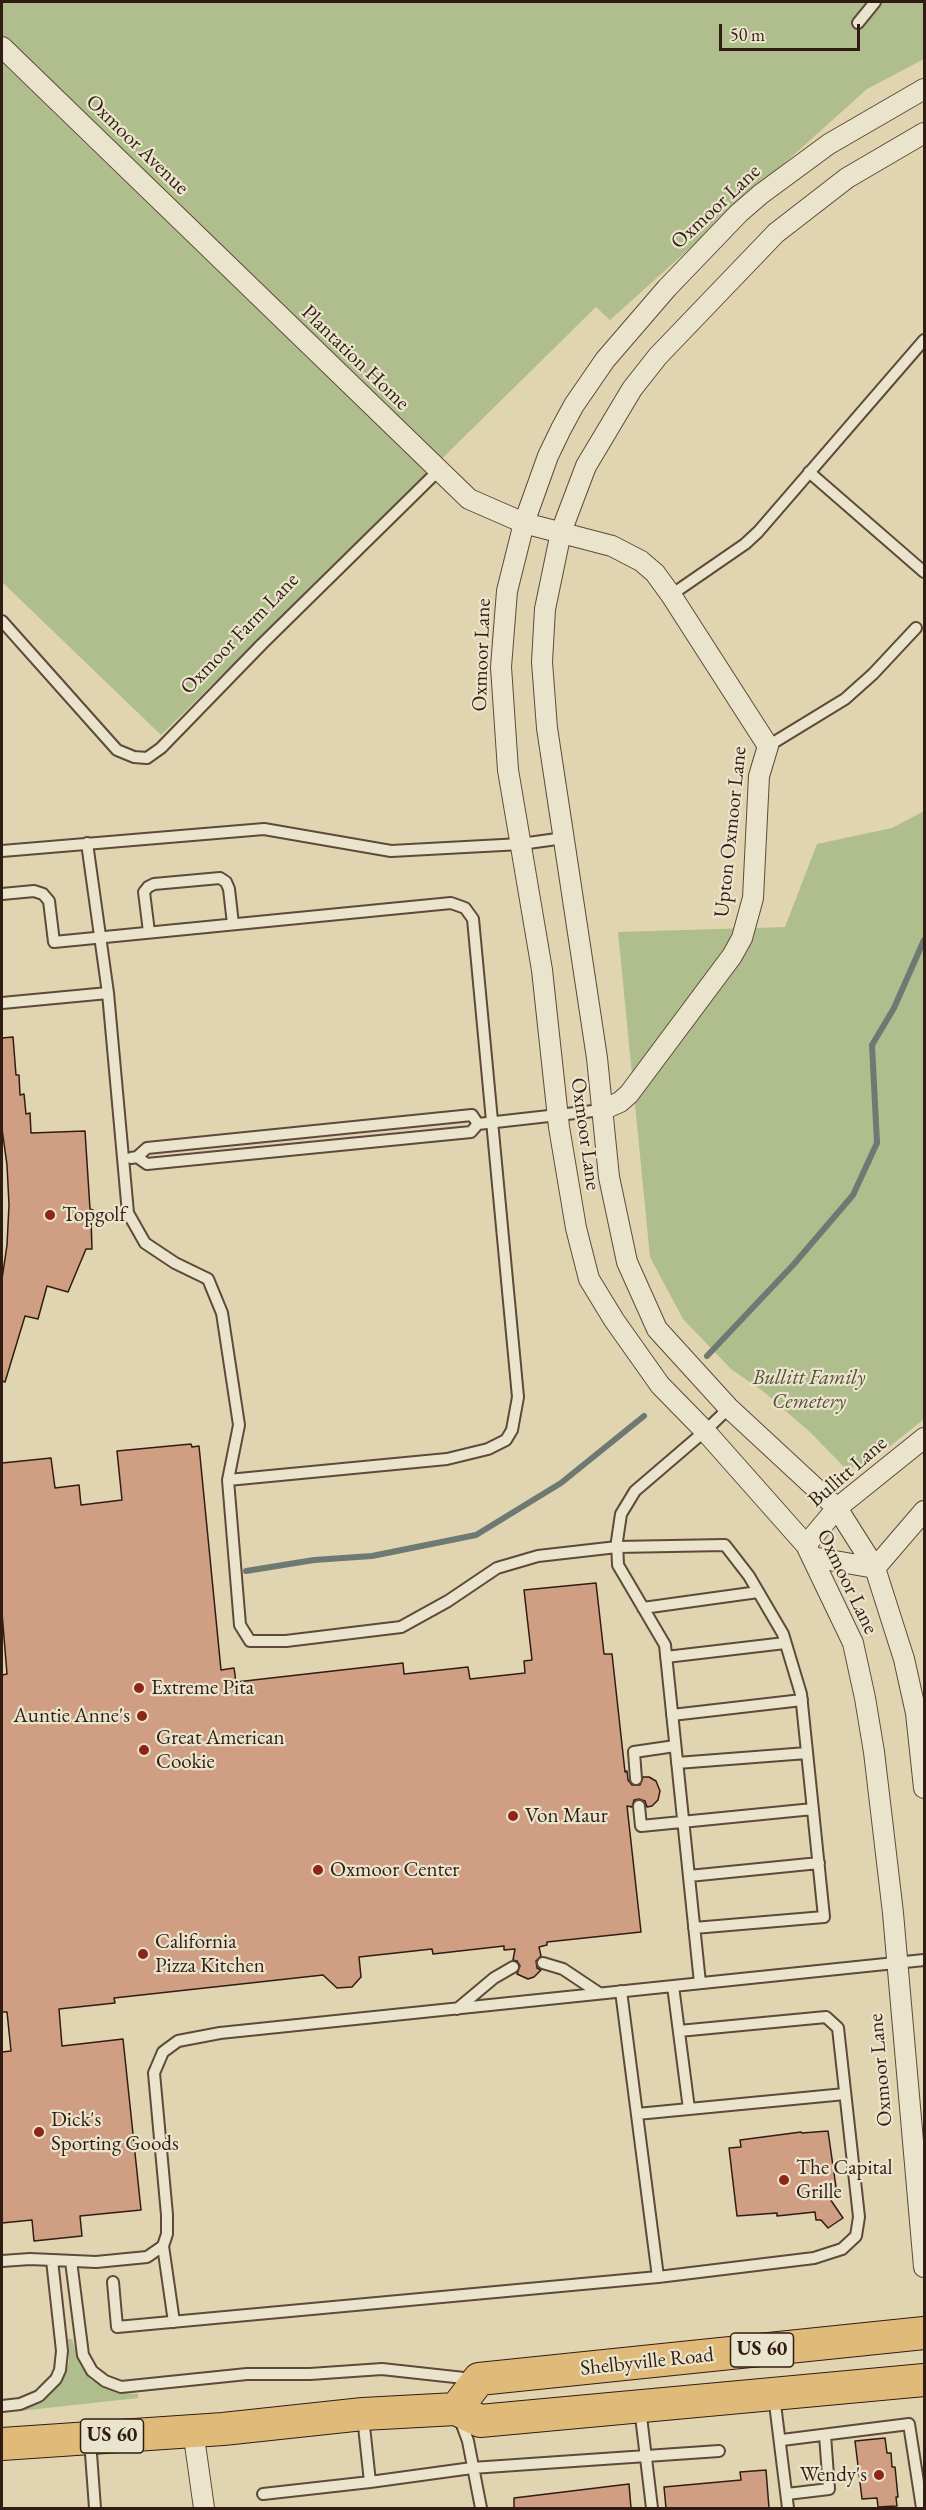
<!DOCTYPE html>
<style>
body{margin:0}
#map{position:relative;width:926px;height:2510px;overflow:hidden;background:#e0d5b0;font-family:"EB Garamond",serif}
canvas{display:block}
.frame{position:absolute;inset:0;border:3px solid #311c13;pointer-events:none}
.scale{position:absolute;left:719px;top:24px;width:141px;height:27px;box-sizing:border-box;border:3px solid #311c13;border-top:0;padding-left:8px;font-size:18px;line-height:21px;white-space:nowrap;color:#311c13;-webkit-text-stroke:4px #ebe4cc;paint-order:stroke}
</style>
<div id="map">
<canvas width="926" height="2510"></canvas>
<div class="frame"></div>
<div class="scale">50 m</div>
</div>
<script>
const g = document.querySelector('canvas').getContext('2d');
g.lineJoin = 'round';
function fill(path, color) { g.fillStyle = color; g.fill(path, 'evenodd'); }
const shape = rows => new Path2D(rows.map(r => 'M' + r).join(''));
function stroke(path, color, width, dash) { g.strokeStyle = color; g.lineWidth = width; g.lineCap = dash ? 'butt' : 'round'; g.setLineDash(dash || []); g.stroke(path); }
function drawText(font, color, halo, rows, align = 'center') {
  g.font = font + ' "EB Garamond",serif'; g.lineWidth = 4.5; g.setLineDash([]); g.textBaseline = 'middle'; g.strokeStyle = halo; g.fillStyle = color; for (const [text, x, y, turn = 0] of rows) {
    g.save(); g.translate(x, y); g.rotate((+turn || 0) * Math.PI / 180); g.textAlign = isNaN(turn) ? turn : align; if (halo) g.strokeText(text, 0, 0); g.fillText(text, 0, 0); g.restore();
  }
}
fill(shape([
 [2,2,924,2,924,59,867,89,610,320,596,307,161,735,2,582],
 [924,811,924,1419,864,1467,844,1467,811,1433,764,1392,731,1369,683,1319,650,1257,618,932,785,927,817,844,892,828],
 [68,2339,72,2339,80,2365,91,2380,116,2393,138,2394,138,2398,20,2411,43,2402,62,2382,69,2362]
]), '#b0be8d');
stroke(shape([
 [707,1356,794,1264,853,1195,877,1143,872,1045,894,1008,924,940],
 [246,1571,314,1560,372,1556,476,1535,561,1483,644,1416]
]), '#6e7974', 6);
const building = shape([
 [13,1037,16,1075,19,1075,20,1095,24,1094,26,1114,30,1113,31,1133,85,1131,90,1209,93,1210,91,1219,92,1249,86,1249,68,1292,47,1286,38,1319,25,1316,5,1382,2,1381,2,1279,7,1245,9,1205,7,1165,2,1129,2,1038,13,1037],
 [191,1444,192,1447,199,1446,221,1670,234,1668,236,1682,403,1663,404,1674,468,1667,470,1679,525,1673,524,1661,532,1660,524,1590,596,1583,604,1654,612,1654,625,1772,627,1771,628,1780,632,1785,640,1785,643,1777,649,1777,656,1781,660,1791,658,1800,652,1806,647,1807,645,1801,639,1799,634,1800,632,1807,627,1806,641,1932,547,1942,547,1945,539,1947,541,1956,536,1961,537,1968,541,1970,534,1977,528,1979,517,1974,520,1966,517,1961,513,1960,515,1949,504,1950,504,1946,433,1954,432,1949,359,1957,361,1977,352,1987,337,1988,323,1975,114,1998,115,2003,59,2009,62,2046,123,2039,141,2210,80,2216,82,2236,34,2241,32,2220,2,2223,2,2052,11,2051,7,2012,2,2012,2,1675,7,1674,2,1613,2,1463,51,1458,55,1488,79,1485,81,1505,122,1500,117,1451,191,1444],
 [828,2131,837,2194,828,2196,843,2218,828,2228,821,2220,816,2220,815,2212,777,2216,777,2213,737,2216,729,2148,741,2147,740,2140,801,2132,802,2133,828,2131],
 [885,2438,887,2453,891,2453,892,2467,895,2467,898,2497,896,2497,897,2506,878,2507,877,2498,862,2499,855,2441,885,2438],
 [766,2470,769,2508,666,2508,664,2487,741,2480,740,2472,766,2470],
 [629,2484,631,2508,514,2508,514,2498,629,2484]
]);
fill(building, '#cf9e83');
stroke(building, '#311c13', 1.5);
const service = shape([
 [858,23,875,2],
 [809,472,924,572],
 [671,595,745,544,758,532,924,340],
 [2,621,117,750,134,757,147,758,161,748,262,644,439,470],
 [768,746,845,699,873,674,916,628],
 [87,843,108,993,128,1213,145,1243,175,1263,208,1279,222,1313,239,1425,228,1480,240,1625,250,1641,286,1641,401,1627,448,1601,497,1568,538,1556,617,1547,725,1545,749,1576,783,1634,801,1694,824,1917,694,1928],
 [2,851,264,829,391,851,521,844,564,838],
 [2,894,34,891,43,894,49,901,54,942,451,903,465,908,473,919,518,1397,512,1430,506,1440,488,1449,447,1459,228,1480],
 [149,932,144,892,148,887,154,884,220,878,226,882,229,889,233,924],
 [2,1003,108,993],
 [137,1157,147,1164,471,1132,478,1124,602,1110],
 [131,1158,137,1157,147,1148,472,1115,478,1124],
 [643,1608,758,1592],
 [666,1657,785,1643],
 [672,1715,802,1700],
 [677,1763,807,1753],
 [636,1779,634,1752,675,1746],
 [639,1806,641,1826,813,1809],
 [689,1876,819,1863],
 [543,1963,563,1969,599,1993],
 [700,1983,665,1645,618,1565,617,1541,621,1514,635,1491,705,1431,729,1408],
 [673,1986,689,2109,845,2094],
 [621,1991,658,2277],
 [457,2009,494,1978,513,1967],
 [637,2114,689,2109],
 [163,2246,174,2322],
 [2,2261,30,2259,96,2262,147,2257,163,2246,167,2234,167,2215,154,2073,163,2052,178,2041,220,2033,924,1960],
 [71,2261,83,2355,92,2371,105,2381,121,2387,247,2374,310,2374,382,2369,473,2379],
 [113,2282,117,2327,658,2277,814,2258,842,2249,856,2236,859,2217,838,2028,826,2017,679,2031],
 [774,2396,788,2508],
 [2,2406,20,2404,39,2396,56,2379,60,2370,62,2351,52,2260],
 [640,2408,652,2508],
 [460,2419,468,2441,481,2508],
 [90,2440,95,2508],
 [782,2440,909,2424,922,2508],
 [370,2482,472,2468,719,2451],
 [263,2494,370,2482,363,2417],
 [787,2494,829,2489,825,2435]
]);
const minor = shape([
 [2,47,469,499,524,523,612,546,641,561,655,573,671,595,768,746,759,776,753,898,742,938,732,956,629,1094,620,1102,602,1110],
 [924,89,829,144,761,194,739,213,667,288,605,360,574,405,561,429,548,456,524,523,507,591,501,667,508,770,542,970,559,1127,576,1228,589,1279,614,1320,660,1385,705,1431,806,1545,853,1643,865,1698,874,1752,893,1913,924,2267],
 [924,133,847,178,776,233,658,356,632,389,586,466,561,532,545,609,542,662,547,728,597,1058,609,1177,627,1262,657,1329,728,1407,837,1508,875,1568,904,1659,916,1713,924,1788],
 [806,1545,837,1508,924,1438],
 [812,1557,875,1568,924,1511],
 [193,2430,204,2508]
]);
const primary = shape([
 [456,2409,479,2379,924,2333],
 [2,2444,223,2429,363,2414,456,2409,480,2421,924,2380]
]);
stroke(service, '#5d4a3a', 14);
stroke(minor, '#5d4a3a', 22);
stroke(primary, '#311c13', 34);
stroke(service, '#ebe4cc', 10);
stroke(minor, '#ebe4cc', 20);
stroke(primary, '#e0ba78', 32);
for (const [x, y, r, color] of [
 [50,1215,6,"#8f2418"],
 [139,1688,6,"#8f2418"],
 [142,1716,6,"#8f2418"],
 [144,1750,6,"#8f2418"],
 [513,1816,6,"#8f2418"],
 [318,1870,6,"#8f2418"],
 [143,1954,6,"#8f2418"],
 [39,2132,6,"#8f2418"],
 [784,2180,6,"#8f2418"],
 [879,2475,6,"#8f2418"]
]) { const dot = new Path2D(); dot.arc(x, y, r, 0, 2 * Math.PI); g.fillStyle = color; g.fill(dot); stroke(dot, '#ebe4cc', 2); }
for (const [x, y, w] of [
 [762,2350,63],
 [112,2436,63]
]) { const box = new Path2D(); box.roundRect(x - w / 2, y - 17, w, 34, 4.5); g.fillStyle = '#ebe4cc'; g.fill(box); stroke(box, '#311c13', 1.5); }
drawText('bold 20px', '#311c13', null, [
 ["US 60",762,2350],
 ["US 60",112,2436]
]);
drawText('21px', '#311c13', '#ebe4cc', [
 ["Oxmoor Avenue",137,145,44],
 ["Oxmoor Lane",716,207,-43],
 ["Plantation Home",355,358,44],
 ["Oxmoor Farm Lane",240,634,-46],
 ["Oxmoor Lane",482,655,-88],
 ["Upton Oxmoor Lane",731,832,-84],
 ["Oxmoor Lane",585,1134,82],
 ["Bullitt Lane",848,1472,-41],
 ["Oxmoor Lane",847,1582,64],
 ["Oxmoor Lane",881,2070,-95],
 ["Shelbyville Road",647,2362,-6]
]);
drawText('21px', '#311c13', '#ebe4cc', [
 ["Topgolf",62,1215],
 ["Extreme Pita",151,1688],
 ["Auntie Anne's",130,1716,"right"],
 ["Great American",156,1738],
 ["Cookie",156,1762],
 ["Von Maur",525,1816],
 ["Oxmoor Center",330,1870],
 ["California",155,1942],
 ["Pizza Kitchen",155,1966],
 ["Dick's",51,2120],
 ["Sporting Goods",51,2144],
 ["The Capital",796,2168],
 ["Grille",796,2192],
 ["Wendy's",867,2475,"right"]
], 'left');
drawText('italic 21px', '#574d38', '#ebe4cc', [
 ["Bullitt Family",809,1378],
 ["Cemetery",809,1402]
]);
</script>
